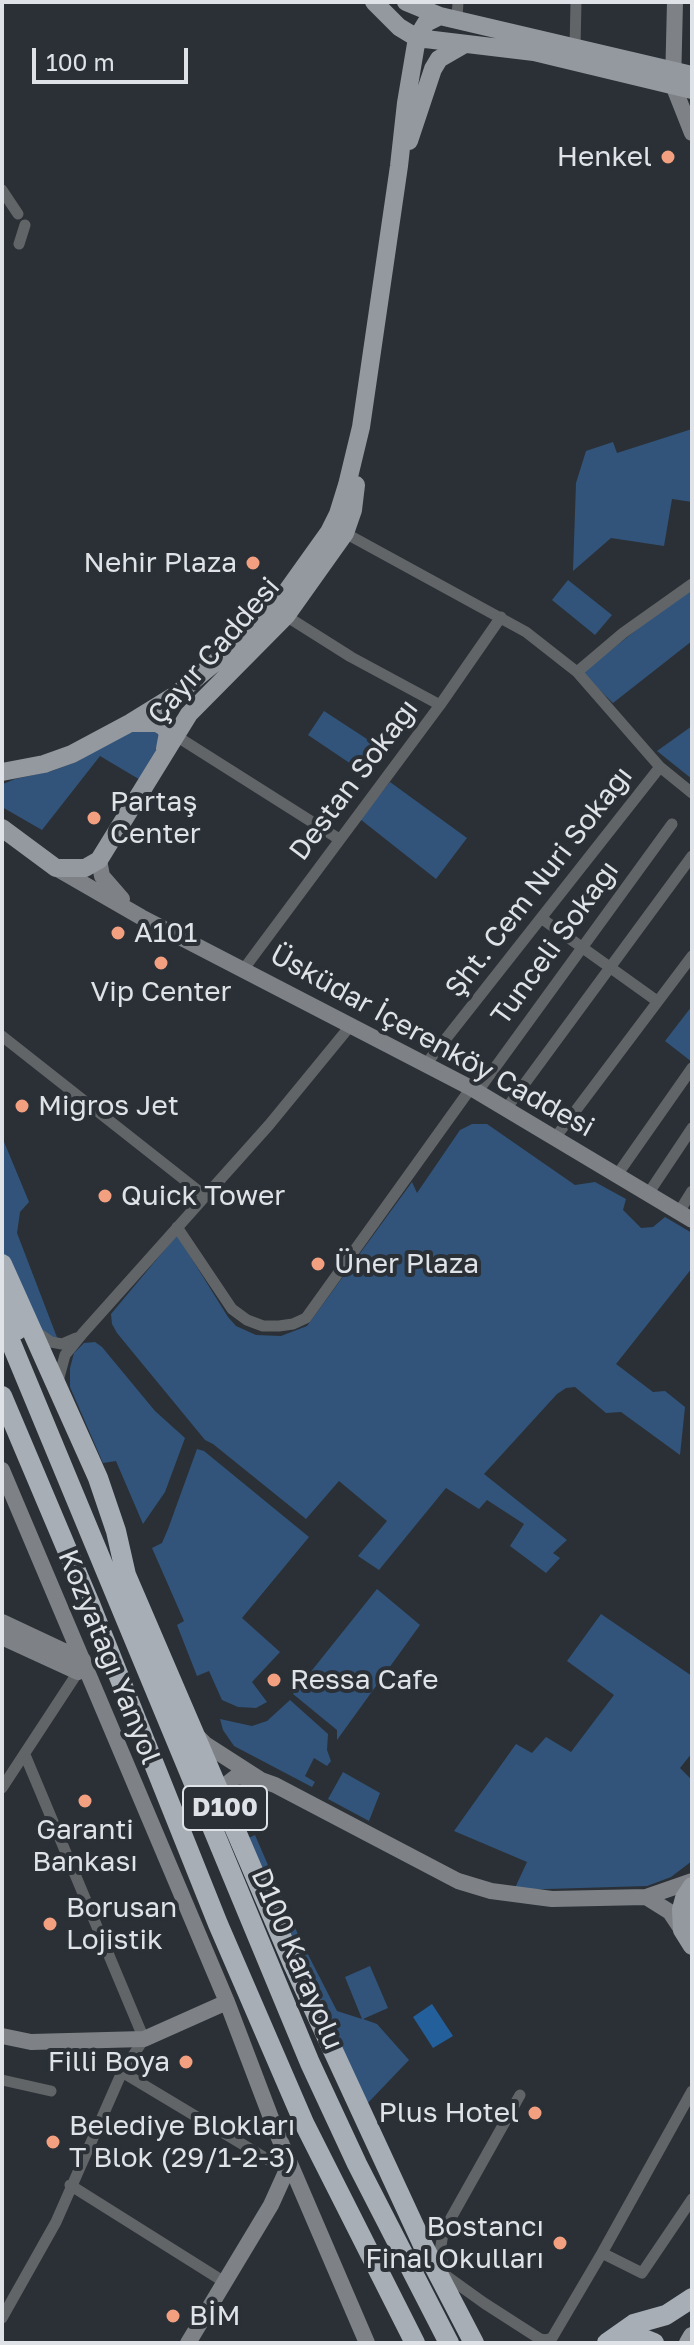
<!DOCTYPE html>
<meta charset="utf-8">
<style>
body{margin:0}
#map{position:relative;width:694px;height:2345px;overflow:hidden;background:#2a3036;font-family:"Golos Text",sans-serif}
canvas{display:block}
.frame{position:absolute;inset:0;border:4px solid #dfe3e7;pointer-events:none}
.scale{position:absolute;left:32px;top:48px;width:156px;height:36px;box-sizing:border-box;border:4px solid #dfe3e7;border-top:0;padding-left:10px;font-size:24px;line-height:28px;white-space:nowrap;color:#dfe3e7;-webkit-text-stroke:6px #2a3036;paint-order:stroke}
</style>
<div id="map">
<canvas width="694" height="2345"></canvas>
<div class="frame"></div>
<div class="scale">100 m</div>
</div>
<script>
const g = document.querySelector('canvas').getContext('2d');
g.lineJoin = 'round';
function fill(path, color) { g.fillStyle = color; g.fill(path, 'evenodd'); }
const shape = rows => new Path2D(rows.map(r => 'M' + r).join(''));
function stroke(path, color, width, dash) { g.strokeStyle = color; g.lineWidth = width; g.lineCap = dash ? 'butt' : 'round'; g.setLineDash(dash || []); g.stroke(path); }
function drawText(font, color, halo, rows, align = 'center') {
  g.font = font + ' "Golos Text",sans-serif'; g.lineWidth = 8; g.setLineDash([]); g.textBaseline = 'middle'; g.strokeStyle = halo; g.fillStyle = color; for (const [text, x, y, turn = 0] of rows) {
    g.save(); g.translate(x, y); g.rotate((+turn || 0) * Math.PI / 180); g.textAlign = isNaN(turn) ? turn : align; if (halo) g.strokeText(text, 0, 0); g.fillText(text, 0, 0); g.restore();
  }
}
fill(shape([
 [692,429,692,502,672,499,664,546,611,538,573,571,576,483,586,451,613,442,617,453],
 [568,580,612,615,595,635,552,600],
 [692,589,692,641,613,703,582,673,683,593],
 [324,711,373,743,357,768,308,735],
 [692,726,692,779,657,751],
 [142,730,160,732,161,740,142,781,100,756,42,830,2,807,3,784,15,779,52,771,78,761,127,732],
 [390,782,467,838,436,879,360,819],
 [692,1006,692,1062,665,1041],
 [472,1124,487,1124,575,1185,595,1182,626,1199,623,1210,641,1228,653,1227,665,1217,692,1233,692,1268,616,1364,653,1392,665,1391,685,1407,680,1455,621,1412,606,1413,575,1387,566,1388,557,1394,484,1474,567,1540,553,1553,560,1558,546,1573,510,1546,524,1524,487,1500,479,1509,446,1488,379,1570,358,1556,387,1521,339,1481,306,1519,213,1444,205,1440,117,1333,112,1324,111,1314,177,1235,228,1317,236,1326,256,1335,281,1336,307,1326,412,1182,417,1193,460,1130],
 [2,1137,29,1202,20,1212,17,1233,58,1340,41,1337,2,1265],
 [95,1342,102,1347,155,1411,185,1438,165,1492,143,1524,116,1461,103,1463,70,1387,70,1368,74,1353,84,1343],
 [197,1449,204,1451,309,1537,242,1618,280,1652,252,1682,267,1702,256,1708,238,1707,222,1700,209,1671,197,1676,177,1625,184,1621,152,1548,162,1543,168,1529],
 [377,1589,420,1625,337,1740,337,1730,293,1694],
 [601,1614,692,1676,692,1753,680,1768,692,1780,692,1861,671,1877,647,1886,514,1890,527,1862,454,1831,516,1744,532,1753,546,1737,571,1752,614,1695,567,1661],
 [290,1700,328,1734,327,1750,331,1761,327,1766,314,1758,305,1776,315,1782,312,1787,234,1746,223,1730,220,1719,252,1726,267,1721],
 [343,1772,380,1793,369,1821,328,1799],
 [255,1835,300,1939,337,2011,362,2019,345,1977,370,1966,388,2008,363,2019,377,2024,409,2060,364,2107,244,1840]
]), '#32547a');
fill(shape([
 [432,2004,453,2036,433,2048,413,2017]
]), '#235f9b');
stroke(shape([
 [457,19,458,2],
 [575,48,576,2],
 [2,190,18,214],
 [19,244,25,225],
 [345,533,526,632,577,672,660,767,692,793],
 [286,616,351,657,440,705],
 [577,672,623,633,692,584],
 [173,734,339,839],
 [541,918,657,1001],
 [243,970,440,705,501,617],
 [2,1036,205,1196],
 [426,1064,660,767],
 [478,1091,672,824],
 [506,1109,692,856],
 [555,1138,692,956],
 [617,1175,692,1068],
 [648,1194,692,1128],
 [679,1212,692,1191],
 [177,1227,232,1309,247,1320,263,1326,279,1326,293,1324,306,1318,471,1088],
 [38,1333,51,1342,62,1344,76,1338],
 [58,1381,65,1355,83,1333,269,1125,351,1025],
 [2,1788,78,1672],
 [122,2072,272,2162,290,2163],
 [2,2080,51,2091],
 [520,2095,451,2218,443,2234,440,2251,445,2275,484,2303,540,2339,546,2340,552,2338,602,2253,692,2091],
 [70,2185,226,2283],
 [602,2253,642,2273,692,2199],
 [2,2318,56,2222,122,2072,144,2039,25,1755]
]), '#626568', 11);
stroke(shape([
 [675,2,673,85,692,133],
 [99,860,102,876,122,899],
 [56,868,141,917,471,1088,692,1220],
 [2,1470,227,2002,276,2131,367,2343],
 [2,1622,83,1660],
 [2,1637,78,1672],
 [195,1734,205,1744,261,1780,237,1776,223,1787,221,1798],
 [261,1780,275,1785,458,1881,491,1891,552,1899,646,1897,692,1881],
 [646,1897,670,1912,682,1930],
 [2,2036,31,2042,144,2039,227,2002],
 [188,2343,271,2205,290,2163]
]), '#7e8287', 16);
stroke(shape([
 [374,2,399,27,417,38,534,52,692,90],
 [406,2,440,16,692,75],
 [409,141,433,69,439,59,465,44],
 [131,723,157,723,164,727,168,733,165,749],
 [2,772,44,764,72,754,130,723,177,694,247,636,263,616,284,595,329,532,338,514,347,485,361,427,399,166,406,103,417,38,426,23,440,16],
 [2,828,56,868,85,868,99,860,189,714,286,616,345,533,353,510,356,485],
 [692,1886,684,1898,681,1909,682,1930,692,1946],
 [688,2343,692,2336]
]), '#9499a0', 18);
stroke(shape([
 [2,1264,98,1478,116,1531,126,1575,293,1964,423,2245,474,2343],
 [2,1300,17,1330],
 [2,1321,310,2063,357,2164,449,2343],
 [2,1396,90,1604,218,1924,304,2123,415,2343],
 [607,2343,634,2324,666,2315,692,2298],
 [621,2343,639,2337,654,2343]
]), '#a7aeb6', 20);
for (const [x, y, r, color] of [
 [668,157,8,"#f2a080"],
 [253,563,8,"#f2a080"],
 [94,818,8,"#f2a080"],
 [118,933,8,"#f2a080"],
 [161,963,8,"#f2a080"],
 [22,1106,8,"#f2a080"],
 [105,1196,8,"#f2a080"],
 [318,1264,8,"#f2a080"],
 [274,1680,8,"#f2a080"],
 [85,1801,8,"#f2a080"],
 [50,1924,8,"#f2a080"],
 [186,2062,8,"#f2a080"],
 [535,2113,8,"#f2a080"],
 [53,2142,8,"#f2a080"],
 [560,2243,8,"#f2a080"],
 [173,2316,8,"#f2a080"]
]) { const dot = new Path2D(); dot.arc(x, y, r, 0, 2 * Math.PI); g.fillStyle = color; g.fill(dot); stroke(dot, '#2a3036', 3); }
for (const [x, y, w] of [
 [225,1808,84]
]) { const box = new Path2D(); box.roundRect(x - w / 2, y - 22, w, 44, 6); g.fillStyle = '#2a3036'; g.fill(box); stroke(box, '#dfe3e7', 2); }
drawText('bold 26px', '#dfe3e7', null, [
 ["D100",225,1808]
]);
drawText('28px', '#dfe3e7', '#2a3036', [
 ["Henkel",652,157,"right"],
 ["Nehir Plaza",237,563,"right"],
 ["Partaş",110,802],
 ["Center",110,834],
 ["A101",134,933],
 ["Vip Center",161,992,"center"],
 ["Migros Jet",38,1106],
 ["Quick Tower",121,1196],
 ["Üner Plaza",334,1264],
 ["Ressa Cafe",290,1680],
 ["Garanti",85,1830,"center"],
 ["Bankası",85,1862,"center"],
 ["Borusan",66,1908],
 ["Lojistik",66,1940],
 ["Filli Boya",170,2062,"right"],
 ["Plus Hotel",519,2113,"right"],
 ["Belediye Blokları",69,2126],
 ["T Blok (29/1-2-3)",69,2158],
 ["Bostancı",544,2227,"right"],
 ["Final Okulları",544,2259,"right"],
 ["BİM",189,2316]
], 'left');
drawText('28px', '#dfe3e7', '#2a3036', [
 ["Çayır Caddesi",214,651,-49],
 ["Destan Sokağı",354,780,-53],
 ["Şht. Cem Nuri Sokağı",539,882,-52],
 ["Tunceli Sokağı",555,943,-54],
 ["Üsküdar İçerenköy Caddesi",432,1041,29],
 ["Kozyatağı Yanyol",109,1657,68],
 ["D100 Karayolu",297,1959,67]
]);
</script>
